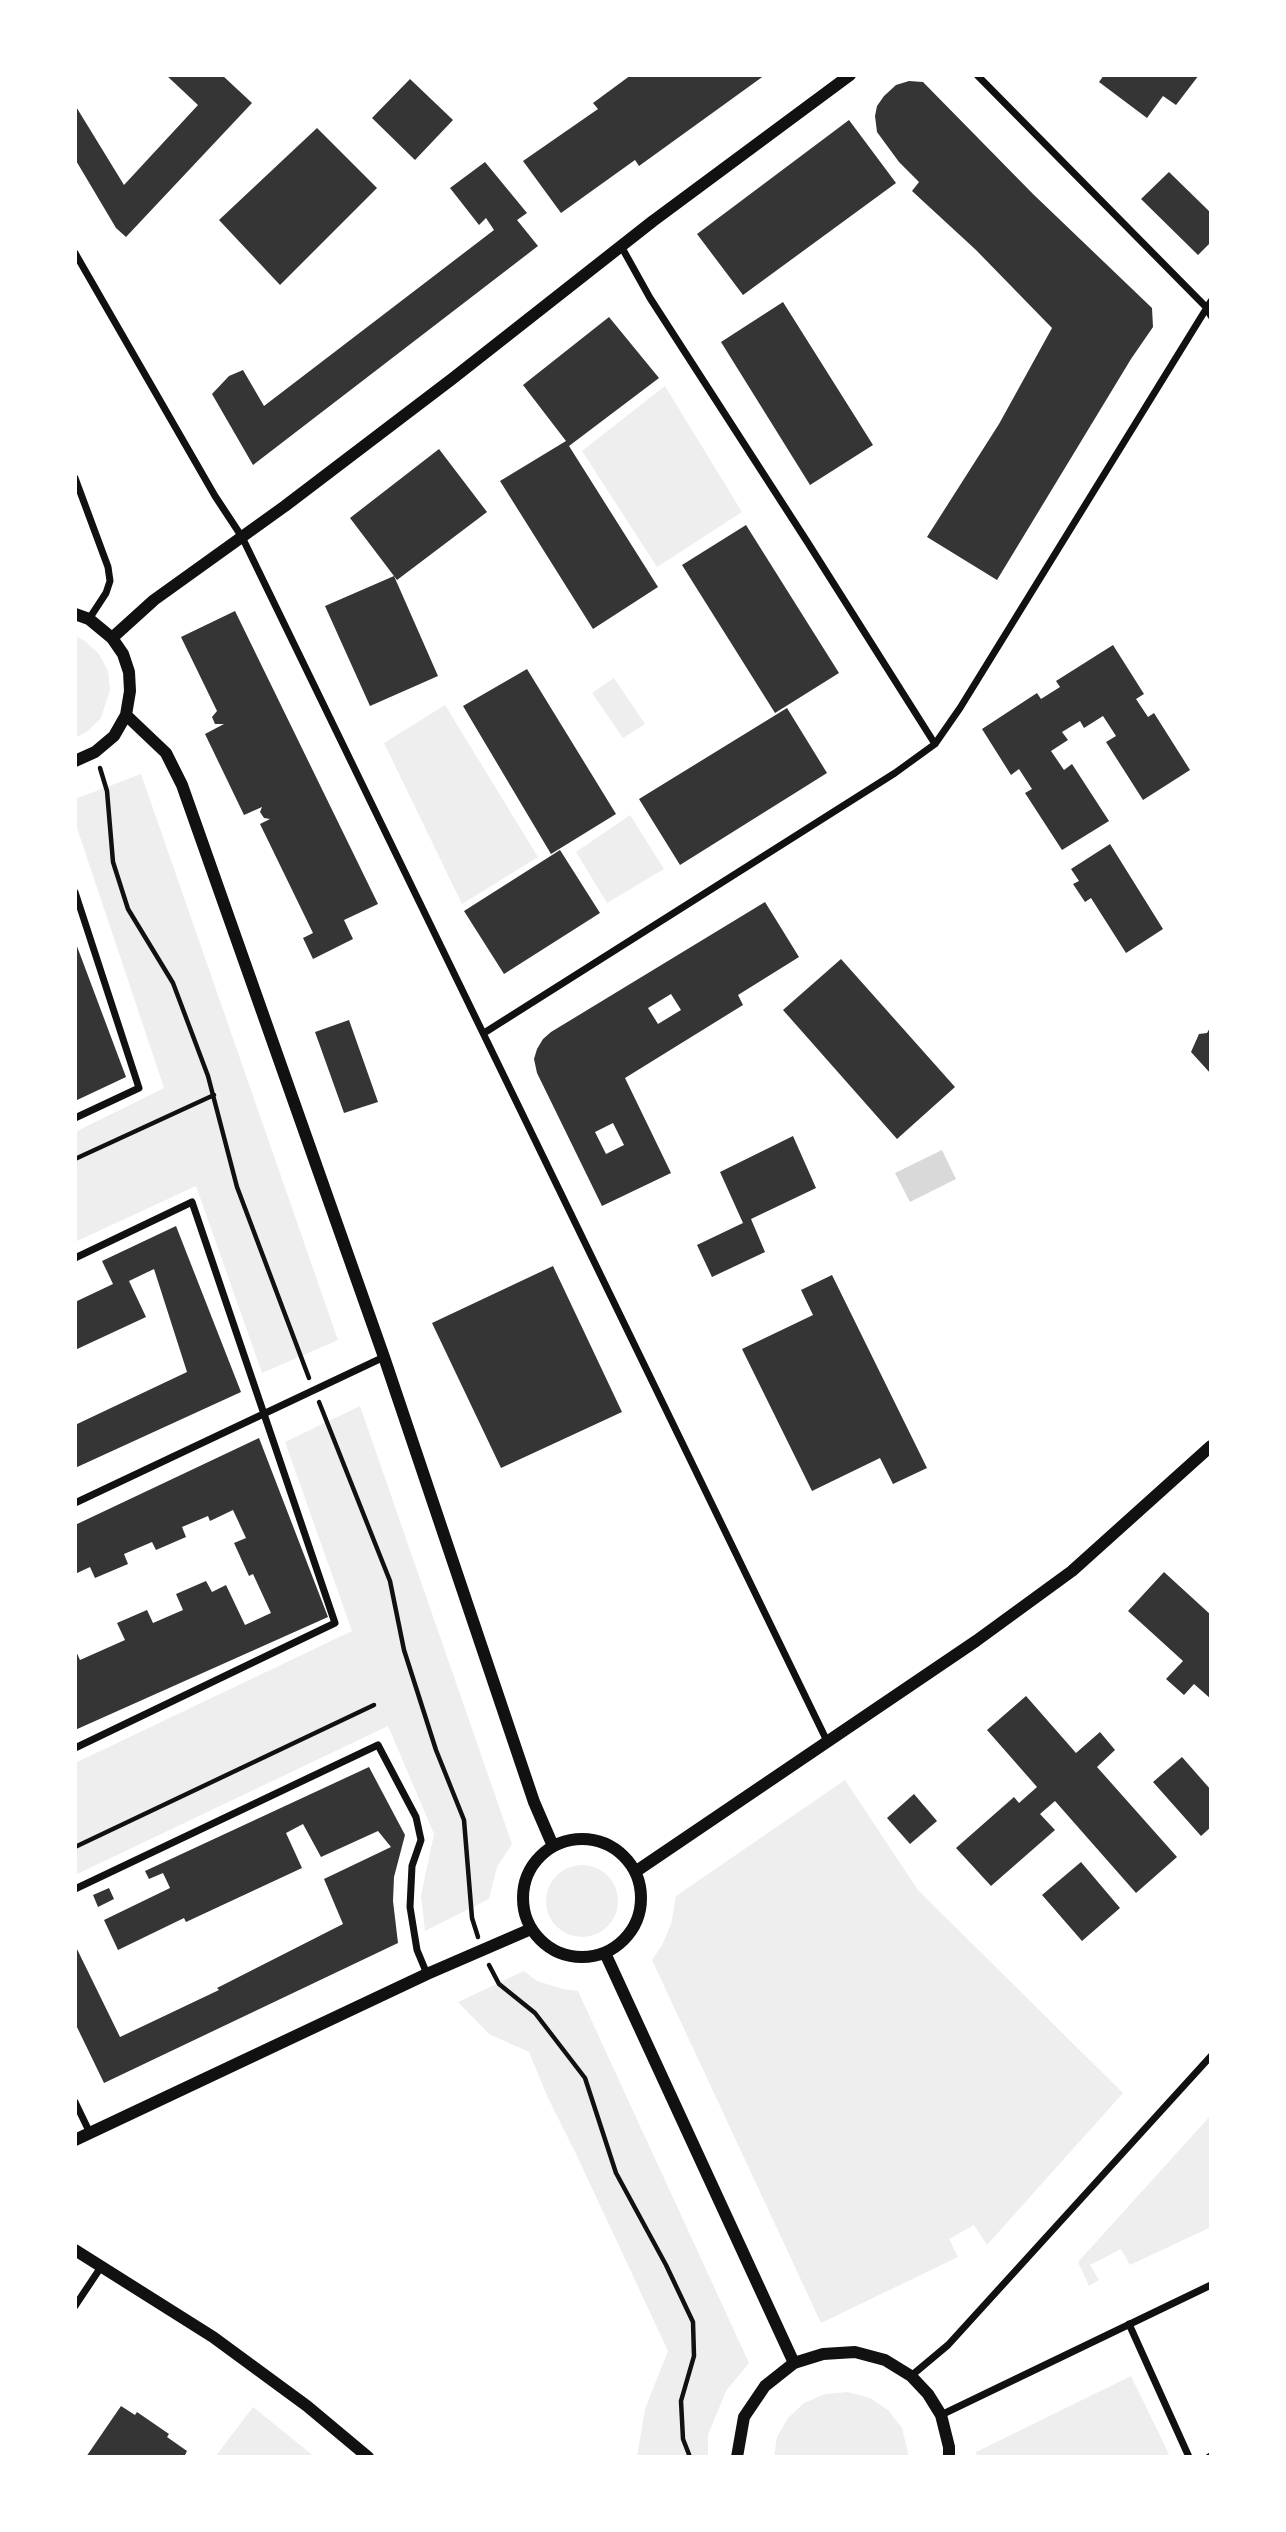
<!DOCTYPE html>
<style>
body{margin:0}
#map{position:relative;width:1286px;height:2532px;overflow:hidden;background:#fff;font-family:"Libre Baskerville",serif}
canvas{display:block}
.frame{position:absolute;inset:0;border:77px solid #fff;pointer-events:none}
</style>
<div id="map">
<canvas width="1286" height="2532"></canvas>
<div class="frame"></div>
</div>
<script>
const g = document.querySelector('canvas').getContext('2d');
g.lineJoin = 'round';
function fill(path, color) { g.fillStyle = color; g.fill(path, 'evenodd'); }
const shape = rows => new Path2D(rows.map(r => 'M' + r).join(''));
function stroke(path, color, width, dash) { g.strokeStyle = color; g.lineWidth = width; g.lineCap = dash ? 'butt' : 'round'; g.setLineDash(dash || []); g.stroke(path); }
fill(shape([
 [665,386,742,512,657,567,582,451],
 [75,636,85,641,99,654,108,671,110,690,101,718,88,731,75,738],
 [614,678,645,724,623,738,592,693],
 [445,705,538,857,462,904,384,743],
 [141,774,338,1340,262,1373,196,1186,75,1242,75,1132,164,1088,75,822,75,799],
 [630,815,664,869,607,903,576,852],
 [360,1406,512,1844,497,1867,489,1899,425,1931,421,1895,434,1834,388,1726,75,1875,75,1763,352,1631,285,1442],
 [845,1780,918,1890,1123,2093,987,2245,974,2225,949,2239,958,2257,821,2323,652,1960,662,1945,671,1924,676,1896],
 '546 1901a36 36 0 1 1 72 0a36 36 0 1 1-72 0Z',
 [524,1971,537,1981,563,1989,578,1991,749,2363,726,2391,708,2435,708,2457,637,2457,645,2409,668,2351,577,2156,548,2098,529,2052,489,2034,458,2002],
 [1211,2115,1211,2227,1130,2265,1121,2249,1090,2265,1099,2280,1089,2286,1078,2262],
 [1131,2376,1169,2454,1163,2457,977,2457,976,2452],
 [848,2392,870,2398,888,2410,902,2428,909,2457,774,2457,777,2437,788,2418,804,2403,825,2394],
 [253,2407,315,2457,215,2457]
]), '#eee');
fill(shape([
 [942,1150,956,1179,910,1202,895,1173]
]), '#d9d9d9');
fill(shape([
 [166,75,222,75,252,103,126,237,116,228,75,159,75,105,124,185,198,105],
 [631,75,765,75,639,166,635,160,561,213,523,161,598,109,593,103],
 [1104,75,1199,75,1176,105,1163,96,1147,118,1099,82],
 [410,79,453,120,415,160,372,118],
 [909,81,923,82,1033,194,1152,308,1153,327,1131,359,997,580,927,537,999,424,1052,328,976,250,912,191,919,182,899,162,877,132,875,116,877,106,884,96,896,85],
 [849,120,896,183,743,295,697,234],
 [317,128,377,188,280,285,219,220],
 [485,162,527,213,517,220,538,246,253,465,212,394,229,376,243,370,264,406,494,230,486,218,479,225,450,188],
 [1169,172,1211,213,1211,242,1198,255,1141,199],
 [783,302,873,445,810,485,721,342],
 [609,317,659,378,569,446,658,587,593,629,500,481,566,441,523,385],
 [439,449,487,512,397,580,394,576,438,676,370,706,325,606,394,576,350,518],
 [746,525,839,673,775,713,682,565],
 [235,611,378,904,344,920,353,939,313,959,303,938,313,933,260,824,270,819,264,818,260,812,262,807,244,815,205,734,224,724,215,724,212,717,217,711,181,637],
 [1113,645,1144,694,1136,699,1148,717,1154,713,1190,770,1143,800,1106,742,1116,736,1103,716,1084,728,1080,721,1062,732,1068,740,1051,751,1064,770,1072,764,1109,821,1062,850,1025,793,1032,789,1019,769,1011,775,982,729,1037,693,1041,699,1060,687,1056,681],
 [527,669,616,814,551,854,463,706],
 [787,708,827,773,680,865,639,799],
 [1110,844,1163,929,1126,953,1091,898,1085,902,1073,884,1079,881,1071,869],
 [560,850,600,913,504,974,464,911],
 [765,902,799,957,738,995,743,1005,625,1078,671,1173,602,1206,537,1073,534,1059,537,1049,543,1039,551,1032],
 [671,994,681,1010,658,1024,648,1008],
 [613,1123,624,1145,606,1154,595,1132],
 [75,941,126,1077,75,1101],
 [841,959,955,1087,897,1139,783,1010],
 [349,1020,378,1102,344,1113,315,1032],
 [1211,1026,1211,1074,1191,1052,1199,1034,1207,1033],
 [793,1136,816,1188,751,1219,765,1252,712,1277,697,1245,743,1223,720,1172],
 [176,1226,241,1392,75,1468,75,1425,187,1372,154,1269,129,1281,146,1317,75,1350,75,1302,113,1284,102,1261],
 [553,1266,622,1412,501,1468,432,1323],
 [832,1275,927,1468,893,1484,880,1458,812,1491,742,1349,813,1315,801,1290],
 [259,1438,328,1617,75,1730,75,1649,80,1660,125,1640,117,1623,147,1610,153,1623,183,1610,176,1594,206,1581,212,1592,226,1585,245,1625,271,1613,253,1574,249,1576,234,1543,246,1538,233,1510,210,1521,208,1516,182,1527,186,1537,156,1550,152,1542,124,1554,128,1564,95,1578,90,1567,75,1574,75,1525],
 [1164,1572,1211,1615,1211,1699,1194,1684,1184,1695,1166,1679,1183,1661,1128,1611],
 [1026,1696,1076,1753,1100,1732,1115,1750,1097,1767,1177,1857,1136,1893,1055,1801,1040,1814,1055,1830,991,1886,956,1848,1014,1797,1019,1803,1037,1787,987,1730],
 [1182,1757,1211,1790,1211,1827,1201,1836,1153,1782],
 [369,1767,405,1835,394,1877,393,1901,398,1943,104,2083,75,2023,75,1945,120,2037,219,1990,217,1988,343,1924,324,1879,391,1847,378,1831,321,1857,303,1824,286,1833,302,1868,186,1922,184,1918,118,1950,104,1920,170,1888,163,1873,149,1879,145,1871],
 [914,1794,937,1821,910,1844,887,1818],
 [1081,1862,1120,1908,1082,1941,1042,1895],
 [109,1888,114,1899,98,1907,93,1895],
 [121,2406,135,2415,137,2412,169,2434,167,2437,187,2451,184,2457,86,2457]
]), '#353535');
stroke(shape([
 [100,768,107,791,113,862,128,909,173,983,208,1076,237,1187,309,1378],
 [75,1159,214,1095],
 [319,1402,390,1581,404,1650,436,1750,464,1820,472,1918,478,1937],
 [75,1847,374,1705],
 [489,1965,499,1984,535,2013,585,2078,616,2173,666,2265,693,2322,694,2356,681,2401,683,2439,690,2457]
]), '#111', 4.5);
stroke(shape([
 [977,75,1206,307,1211,316],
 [621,246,650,298,808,543,935,744],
 [75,253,215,496,242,537,827,1741],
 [75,478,108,567,110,581,106,593,89,619],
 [75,892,139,1088,75,1118],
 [484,1033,895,773,935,744,960,708,1211,301],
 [75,1258,192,1202,335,1623,75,1748],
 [75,1503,384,1357],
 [75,1889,378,1745,416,1817,421,1840,412,1866,410,1907,417,1950,427,1974],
 [75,2102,90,2133],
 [75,2306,101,2267],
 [1129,2324,1189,2457],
 [911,2376,948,2345,1211,2056],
 [941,2415,1211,2285],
 [1209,2457,1211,2456]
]), '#111', 7);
stroke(shape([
 [75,614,89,619,112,638,123,654,129,672,130,691,126,715,114,736,95,752,75,761],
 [112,638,154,600,285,506,452,379,653,221,850,75],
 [126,715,166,753,182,785,384,1357,534,1802,553,1846],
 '523 1898a59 59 0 1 1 118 0a59 59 0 1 1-118 0Z',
 [635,1872,976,1641,1072,1571,1211,1446],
 [605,1953,794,2363],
 [75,2140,427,1974,531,1929],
 [75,2250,213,2337,307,2406,368,2457],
 [737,2457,744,2417,765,2386,794,2363,823,2354,855,2352,885,2360,911,2376,928,2394,941,2415,949,2447,949,2457]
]), '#111', 12);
</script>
